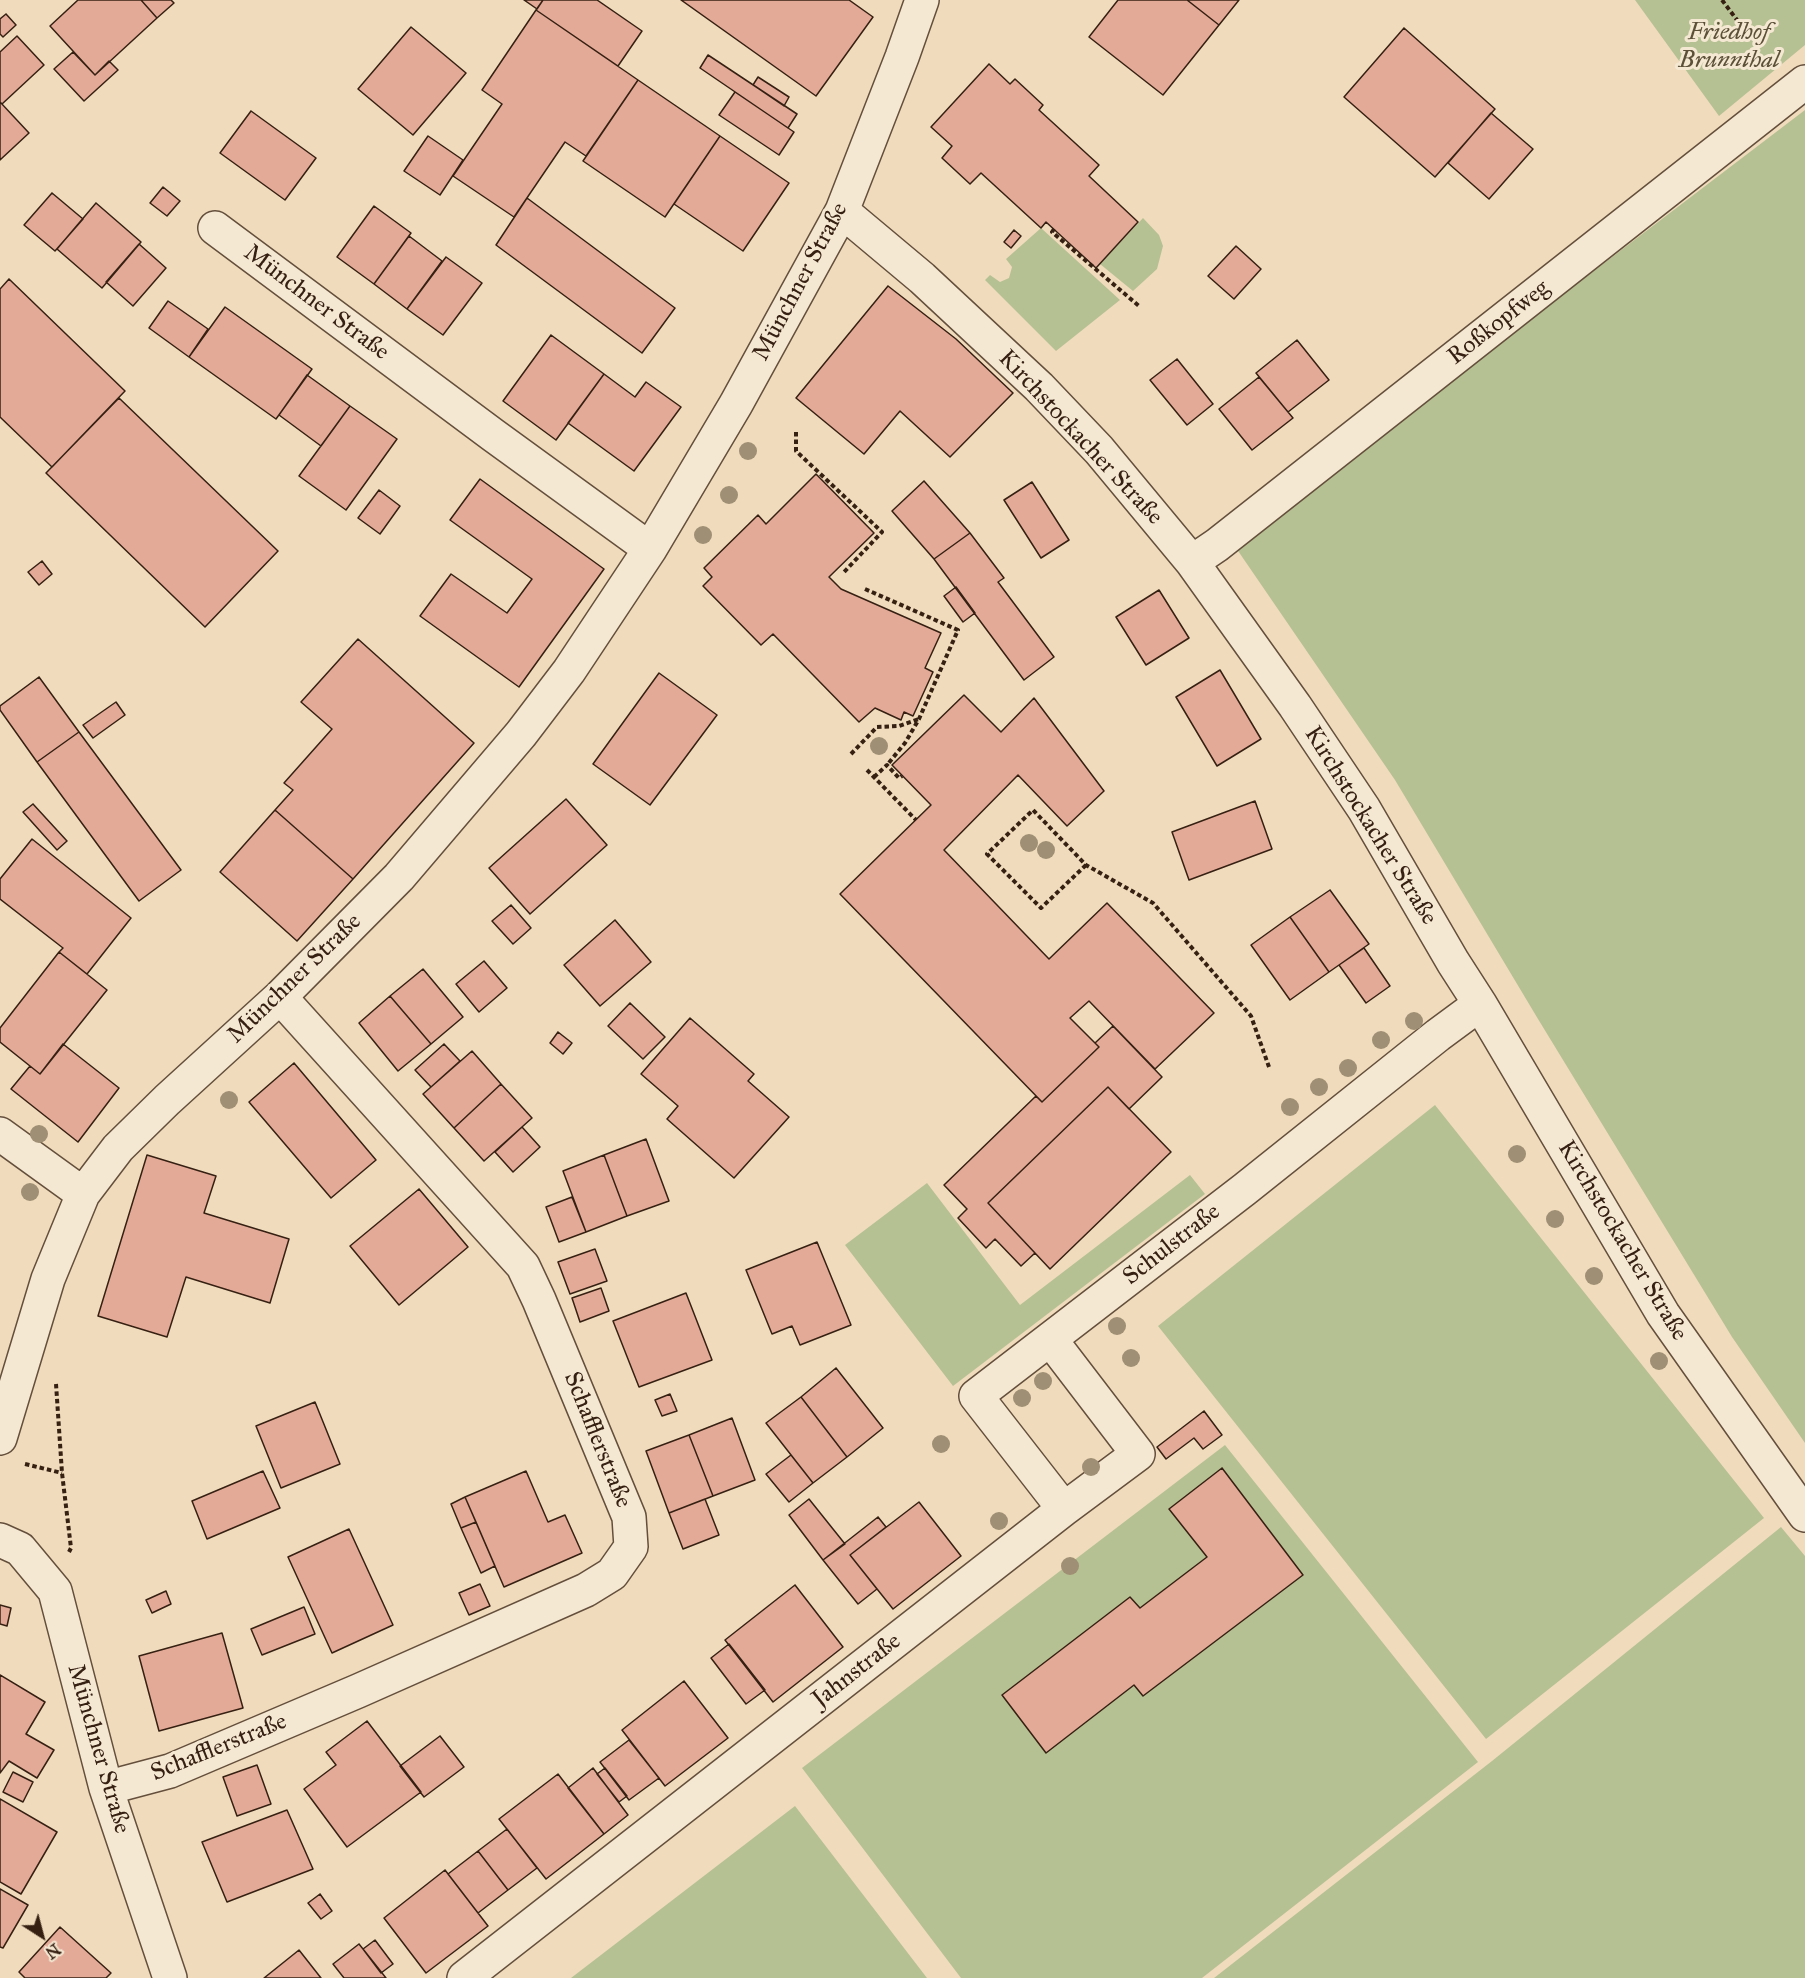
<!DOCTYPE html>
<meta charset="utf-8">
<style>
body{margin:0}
#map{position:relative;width:1805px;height:1978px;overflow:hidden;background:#f0dbbc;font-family:"IM FELL Great Primer",serif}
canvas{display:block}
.north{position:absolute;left:12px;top:1906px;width:60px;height:60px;-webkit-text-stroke:4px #f5e8d3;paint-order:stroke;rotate:144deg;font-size:16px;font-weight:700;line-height:24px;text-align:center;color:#362012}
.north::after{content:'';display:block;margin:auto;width:21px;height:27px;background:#362012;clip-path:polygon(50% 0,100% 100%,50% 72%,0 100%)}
</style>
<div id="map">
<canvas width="1805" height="1978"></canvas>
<div class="north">N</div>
</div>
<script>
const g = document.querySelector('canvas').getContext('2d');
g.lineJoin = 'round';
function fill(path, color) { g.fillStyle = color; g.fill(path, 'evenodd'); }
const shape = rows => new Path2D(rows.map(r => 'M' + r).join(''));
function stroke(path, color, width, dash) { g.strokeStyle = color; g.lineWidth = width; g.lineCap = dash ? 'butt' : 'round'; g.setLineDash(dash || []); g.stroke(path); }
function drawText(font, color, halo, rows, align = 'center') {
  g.font = font + ' "IM FELL Great Primer",serif'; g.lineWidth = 6; g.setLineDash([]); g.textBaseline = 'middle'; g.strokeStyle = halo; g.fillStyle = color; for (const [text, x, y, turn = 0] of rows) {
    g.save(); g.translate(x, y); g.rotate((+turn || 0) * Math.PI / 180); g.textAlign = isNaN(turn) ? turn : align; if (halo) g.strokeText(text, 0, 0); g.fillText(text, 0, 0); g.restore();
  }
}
fill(shape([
 [1635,0,1805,0,1805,45,1719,116],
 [1805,110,1805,1443,1732,1337,1538,1019,1395,780,1234,545],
 [1143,218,1159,235,1163,246,1157,269,1133,291,1100,264],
 [1041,228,1120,300,1056,351,985,280,990,275,1000,282,1009,278,1012,267,1006,259],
 [1435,1105,1764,1518,1486,1739,1158,1326],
 [1190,1175,1205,1194,953,1386,845,1245,927,1183,1020,1305],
 [1225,1445,1478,1762,1202,1978,961,1978,802,1768],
 [1781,1527,1805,1556,1805,1978,1214,1978,1492,1761],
 [795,1806,927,1978,571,1978]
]), '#b6c193');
const building = shape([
 [78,0,141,0,157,18,95,75,50,26,78,0],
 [141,0,171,0,174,3,157,18,141,0],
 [524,0,543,0,537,9,524,0],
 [543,0,597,0,642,31,618,66,536,10,543,0],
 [681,0,849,0,873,17,816,96,681,0],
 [1118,0,1187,0,1219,25,1163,95,1089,37,1118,0],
 [1187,0,1239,0,1219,25,1187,0],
 [536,10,638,80,586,156,565,142,514,217,453,176,502,104,482,90,536,10],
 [6,14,16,25,3,37,0,34,0,19,6,14],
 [411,27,466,73,413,135,358,89,411,27],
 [1404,28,1495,109,1435,177,1344,97,1404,28],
 [17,36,44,65,2,104,0,102,0,52,17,36],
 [73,52,95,75,109,61,118,70,84,101,54,69,73,52],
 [708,55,797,114,788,128,700,68,708,55],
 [989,64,1010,84,1015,79,1043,105,1039,110,1099,165,1089,176,1138,222,1096,268,1046,222,1041,228,981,173,970,184,942,158,952,146,931,127,989,64],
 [758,77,789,97,784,106,753,85,758,77],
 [638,80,720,136,665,217,583,161,638,80],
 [735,92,794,132,779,155,719,115,735,92],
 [0,102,29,133,0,160,0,102],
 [251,111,316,158,285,200,220,153,251,111],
 [1491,113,1533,149,1489,199,1448,163,1491,113],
 [428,136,463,160,440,195,404,171,428,136],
 [720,136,789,183,743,251,674,204,720,136],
 [163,187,180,201,167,216,150,203,163,187],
 [52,193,83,219,55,251,24,225,52,193],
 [527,198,675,308,642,353,496,245,527,198],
 [96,203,141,242,102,288,57,249,96,203],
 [374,206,411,233,374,284,337,257,374,206],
 [1014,230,1021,236,1011,248,1004,242,1014,230],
 [409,236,442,261,407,309,374,284,409,236],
 [139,244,166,268,133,306,106,282,139,244],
 [1236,246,1261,269,1234,299,1208,276,1236,246],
 [446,257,482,283,443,335,407,309,446,257],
 [9,279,125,391,52,467,0,417,0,289,9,279],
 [888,286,956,339,1013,393,950,457,900,411,864,454,796,398,888,286],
 [168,301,208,329,189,357,149,328,168,301],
 [225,307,312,369,276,419,189,357,225,307],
 [551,335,604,374,556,440,503,401,551,335],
 [1297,340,1329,380,1288,412,1256,373,1297,340],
 [1177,359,1213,404,1187,425,1150,380,1177,359],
 [604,374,635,397,646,382,681,407,634,471,568,423,604,374],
 [307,375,350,406,321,446,279,415,307,375],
 [1259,377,1293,418,1252,450,1219,409,1259,377],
 [119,398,278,551,205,627,46,473,119,398],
 [350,406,397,439,346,510,299,476,350,406],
 [816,474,874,533,829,577,841,589,941,633,925,668,933,672,913,716,904,712,901,720,875,708,859,722,773,634,761,645,703,586,712,577,704,568,758,515,766,524,816,474],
 [480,479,604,569,519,687,420,616,451,574,507,613,532,579,450,520,480,479],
 [924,481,970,533,934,559,892,511,924,481],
 [1032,482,1069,540,1041,558,1004,500,1032,482],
 [379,490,400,506,380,534,358,518,379,490],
 [970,533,1004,578,998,582,1054,657,1024,680,934,559,970,533],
 [42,561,52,574,39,585,28,572,42,561],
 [956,587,975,613,963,622,944,596,956,587],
 [1159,590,1189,638,1146,665,1116,617,1159,590],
 [358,639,474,743,353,879,275,810,293,790,284,783,332,729,301,702,358,639],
 [1220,670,1261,739,1217,766,1176,697,1220,670],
 [659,673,717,715,650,805,593,764,659,673],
 [39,677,79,732,37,762,0,710,0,706,39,677],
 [964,695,1001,732,1034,698,1104,791,1067,826,1018,775,944,850,1049,959,1107,903,1214,1013,1155,1069,1089,1001,1070,1018,1099,1047,1042,1102,840,894,931,805,892,765,964,695],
 [116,702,125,715,93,738,83,725,116,702],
 [79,732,181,870,139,901,37,762,79,732],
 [566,799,607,845,530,914,489,868,566,799],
 [1255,801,1272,849,1189,880,1172,832,1255,801],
 [33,804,67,841,57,850,23,812,33,804],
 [275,810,353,879,297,941,220,872,275,810],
 [32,839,131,918,87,974,59,952,63,948,0,899,0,879,32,839],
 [1330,890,1369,944,1329,972,1290,917,1330,890],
 [511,905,531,928,513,944,492,921,511,905],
 [1290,917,1329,972,1290,1000,1251,945,1290,917],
 [615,920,651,962,600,1006,564,965,615,920],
 [1364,948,1390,986,1366,1003,1339,965,1364,948],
 [59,952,107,990,40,1074,0,1042,0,1028,59,952],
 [484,961,507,988,479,1012,456,984,484,961],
 [423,969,463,1017,431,1044,390,996,423,969],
 [390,996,431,1044,398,1071,359,1023,390,996],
 [630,1003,665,1037,643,1059,608,1026,630,1003],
 [690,1018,754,1074,748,1081,789,1117,734,1178,667,1119,678,1106,641,1074,690,1018],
 [1113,1026,1162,1077,1129,1109,1108,1087,988,1203,1035,1253,1021,1266,995,1239,986,1248,958,1218,967,1209,944,1185,1036,1096,1042,1102,1099,1047,1095,1043,1113,1026],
 [558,1032,572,1043,563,1054,550,1043,558,1032],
 [63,1044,119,1088,78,1142,11,1089,30,1066,40,1074,63,1044],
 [444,1044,460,1061,431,1087,415,1070,444,1044],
 [472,1051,501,1084,454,1128,423,1094,472,1051],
 [294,1063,376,1160,331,1198,249,1102,294,1063],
 [501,1084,532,1118,484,1161,454,1128,501,1084],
 [1108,1087,1171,1152,1050,1269,988,1203,1108,1087],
 [522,1127,540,1147,513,1172,495,1152,522,1127],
 [646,1139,669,1201,627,1216,604,1155,646,1139],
 [147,1155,216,1176,204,1213,289,1239,270,1303,186,1277,167,1337,98,1316,147,1155],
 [604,1155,627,1216,586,1232,563,1171,604,1155],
 [419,1189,468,1247,399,1305,350,1246,419,1189],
 [572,1197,586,1232,559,1242,546,1207,572,1197],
 [817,1242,851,1325,800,1345,792,1326,772,1334,746,1270,817,1242],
 [595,1249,607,1281,570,1294,558,1262,595,1249],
 [601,1288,609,1311,580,1322,572,1298,601,1288],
 [686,1293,712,1360,639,1387,613,1321,686,1293],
 [836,1368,883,1428,847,1457,801,1397,836,1368],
 [670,1394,677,1411,662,1416,655,1400,670,1394],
 [801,1397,847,1457,813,1483,766,1423,801,1397],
 [315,1402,340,1464,281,1488,256,1426,315,1402],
 [1204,1411,1222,1435,1203,1449,1194,1438,1166,1459,1157,1447,1204,1411],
 [732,1418,755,1480,713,1496,689,1435,732,1418],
 [689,1435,713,1496,669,1513,646,1451,689,1435],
 [791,1455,813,1483,789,1502,766,1474,791,1455],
 [1222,1468,1303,1575,1143,1696,1134,1685,1046,1753,1002,1695,1130,1597,1140,1608,1207,1557,1169,1509,1222,1468],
 [263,1471,280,1508,207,1539,192,1501,263,1471],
 [526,1471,548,1522,565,1515,582,1553,504,1587,465,1497,526,1471],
 [465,1497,476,1522,461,1528,451,1504,465,1497],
 [705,1499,719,1535,683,1549,669,1513,705,1499],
 [809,1499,845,1544,823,1560,789,1515,809,1499],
 [919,1502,961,1556,893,1609,850,1555,919,1502],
 [878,1517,886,1527,850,1555,877,1589,858,1604,823,1560,878,1517],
 [476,1522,495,1566,481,1573,461,1528,476,1522],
 [349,1529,393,1625,332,1653,288,1557,349,1529],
 [480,1584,490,1606,469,1615,459,1593,480,1584],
 [795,1585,843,1647,773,1702,725,1640,795,1585],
 [166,1591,171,1604,152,1613,146,1600,166,1591],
 [0,1605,11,1608,7,1626,0,1624,0,1605],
 [304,1607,315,1634,262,1655,251,1629,304,1607],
 [222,1633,243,1708,159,1731,139,1656,222,1633],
 [729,1644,765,1690,746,1704,711,1658,729,1644],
 [0,1675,45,1702,26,1734,54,1750,37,1778,9,1761,0,1773,0,1675],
 [684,1681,728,1738,665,1786,622,1730,684,1681],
 [367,1721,421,1792,347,1847,304,1789,336,1765,326,1752,367,1721],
 [440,1736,464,1767,424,1797,400,1766,440,1736],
 [629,1740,659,1778,629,1800,600,1762,629,1740],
 [257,1765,271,1804,237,1816,223,1777,257,1765],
 [593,1768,628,1815,604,1834,568,1788,593,1768],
 [605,1768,627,1796,619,1802,597,1774,605,1768],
 [13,1772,33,1782,23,1802,3,1792,13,1772],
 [558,1774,604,1834,546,1879,499,1819,558,1774],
 [0,1799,57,1832,21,1894,0,1882,0,1799],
 [287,1810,313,1869,227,1902,202,1842,287,1810],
 [507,1829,537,1868,508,1890,478,1851,507,1829],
 [478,1851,508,1890,478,1913,448,1874,478,1851],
 [445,1870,488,1926,426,1973,384,1918,445,1870],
 [0,1889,28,1905,3,1948,0,1947,0,1889],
 [320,1894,332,1911,321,1919,308,1903,320,1894],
 [60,1927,111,1973,106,1978,25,1978,19,1972,60,1927],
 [375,1940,393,1964,381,1973,363,1949,375,1940],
 [359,1944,363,1949,386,1978,344,1978,333,1964,359,1944],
 [299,1950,321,1978,264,1978,299,1950]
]);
fill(building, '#e4aa98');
stroke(building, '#362012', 1.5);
const minor = shape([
 [842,211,922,278,1039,387,1099,450,1192,562,1295,706,1364,809,1453,962,1480,1004,1663,1314,1805,1515],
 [215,228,493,435,650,549],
 [1192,562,1217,545,1805,82],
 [0,1134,83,1194],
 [0,1438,48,1279,83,1194,118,1148,167,1100,280,997,399,877,521,734,569,671,650,549,736,404,842,211,902,57,922,0],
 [1064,1509,976,1396,1245,1189,1438,1035,1480,1004],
 [0,1540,20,1549,55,1591,106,1788,170,1978],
 [106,1788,170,1771,358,1691,586,1590,612,1574,631,1547,629,1517,539,1300,523,1266,280,997],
 [464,1978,1064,1509,1138,1454,1050,1339]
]);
stroke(minor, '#644f3c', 36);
stroke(shape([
 [1722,0,1752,40],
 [1054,229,1052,232,1139,306],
 [796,432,796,451,882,532,844,572],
 [865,589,958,630,919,719,905,743,887,765],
 [851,754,877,727,899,726,919,719],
 [867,770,916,820],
 [874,777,887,765,899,778,902,776],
 [1086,865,1041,908,987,854,1033,810,1086,865,1153,903,1251,1016,1269,1067],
 [56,1384,62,1473,71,1548,69,1552],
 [25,1464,62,1473]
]), '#362012', 4, [4.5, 3]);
stroke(minor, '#f5e8d3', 33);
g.fillStyle = '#9f8f74';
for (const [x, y] of [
 [748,451],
 [729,495],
 [703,535],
 [879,746],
 [1029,843],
 [1046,850],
 [1414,1021],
 [1381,1040],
 [1348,1068],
 [1319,1087],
 [229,1100],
 [1290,1107],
 [39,1134],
 [1517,1154],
 [30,1192],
 [1555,1219],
 [1594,1276],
 [1117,1326],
 [1131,1358],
 [1659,1361],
 [1043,1381],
 [1022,1398],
 [941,1444],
 [1091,1467],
 [999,1521],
 [1070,1566]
]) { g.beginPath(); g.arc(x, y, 9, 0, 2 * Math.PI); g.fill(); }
drawText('italic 24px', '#5c5039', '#f5e8d3', [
 ["Friedhof",1729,33],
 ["Brunnthal",1729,61]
]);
drawText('24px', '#362012', '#f5e8d3', [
 ["Münchner Straße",801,282,-62],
 ["Münchner Straße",316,303,37],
 ["Roßkopfweg",1499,323,-38],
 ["Kirchstockacher Straße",1080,438,47],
 ["Kirchstockacher Straße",1370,826,58],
 ["Münchner Straße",295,979,-44],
 ["Kirchstockacher Straße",1622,1241,59],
 ["Schulstraße",1172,1245,-38],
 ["Schafflerstraße",597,1440,68],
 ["Jahnstraße",857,1671,-38],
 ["Schafflerstraße",219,1748,-22],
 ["Münchner Straße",98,1749,74]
]);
</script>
